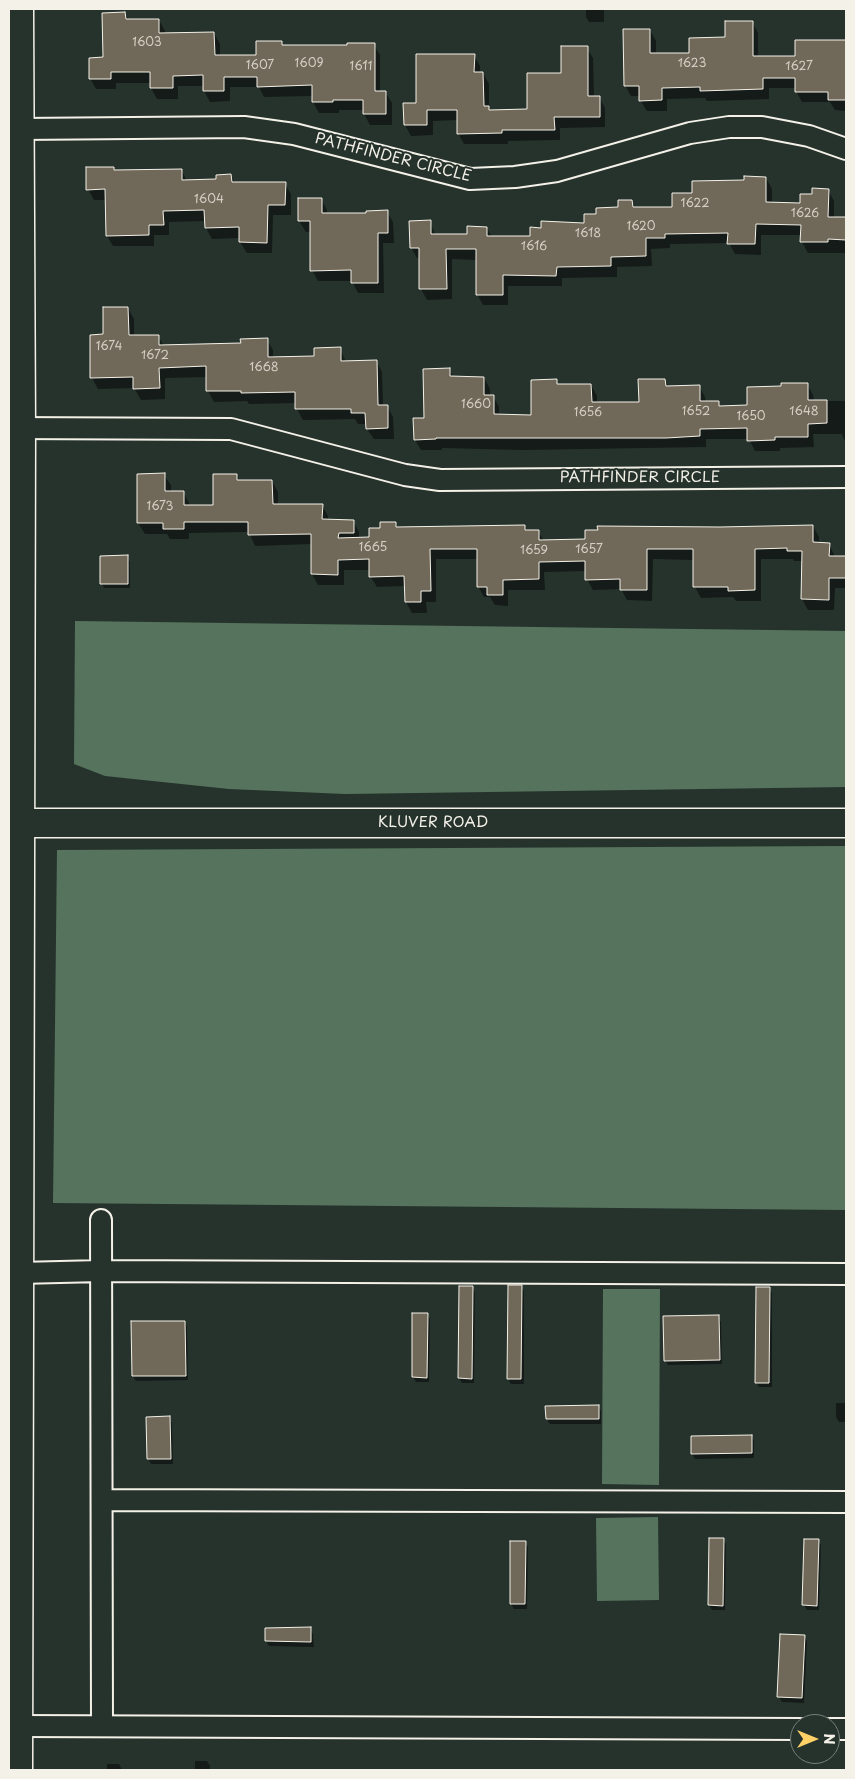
<!DOCTYPE html>
<style>
body{margin:0}
#map{position:relative;width:855px;height:1779px;overflow:hidden;background:#26332d;font-family:"Playpen Sans",sans-serif}
canvas{display:block}
.frame{position:absolute;inset:0;border:10px solid #f4f1e8;pointer-events:none}
.north{position:absolute;left:790px;top:1714px;width:50px;height:50px;box-sizing:border-box;background:#26332d;border:1px solid #787f78;border-radius:50%;rotate:90deg;font-size:14px;font-weight:700;line-height:20px;text-align:center;color:#f4f1e8}
.north::after{content:'';display:block;margin:auto;width:18px;height:22px;background:#ffd166;clip-path:polygon(50% 0,100% 100%,50% 72%,0 100%)}
</style>
<div id="map">
<canvas width="855" height="1779"></canvas>
<div class="frame"></div>
<div class="north">N</div>
</div>
<script>
const g = document.querySelector('canvas').getContext('2d');
g.lineJoin = 'round';
function fill(path, color) { g.fillStyle = color; g.fill(path, 'evenodd'); }
const shape = rows => new Path2D(rows.map(r => 'M' + r).join(''));
function stroke(path, color, width, dash) { g.strokeStyle = color; g.lineWidth = width; g.lineCap = dash ? 'butt' : 'round'; g.setLineDash(dash || []); g.stroke(path); }
function drawText(font, color, halo, rows, align = 'center') {
  g.font = font + ' "Playpen Sans",sans-serif'; g.lineWidth = 4; g.setLineDash([]); g.textBaseline = 'middle'; g.strokeStyle = halo; g.fillStyle = color; for (const [text, x, y, turn = 0] of rows) {
    g.save(); g.translate(x, y); g.rotate((+turn || 0) * Math.PI / 180); g.textAlign = isNaN(turn) ? turn : align; if (halo) g.strokeText(text, 0, 0); g.fillText(text, 0, 0); g.restore();
  }
}
fill(shape([
 [75,621,846,631,846,787,345,794,229,789,105,776,74,764],
 [846,846,846,1210,53,1203,57,850],
 [603,1289,660,1289,659,1485,602,1484],
 [658,1517,659,1600,597,1601,596,1518]
]), '#56745d');
fill(shape([
 [586,9,604,9,604,22,589,22,586,17],
 [125,14,129,20,159,20,165,31,165,34,214,33,220,44,220,56,258,56,282,42,284,46,374,45,380,55,380,93,386,93,392,103,392,125,370,125,364,114,364,110,339,110,339,113,319,113,313,102,313,96,264,97,259,87,230,87,230,101,210,102,204,91,204,86,178,86,178,99,157,99,151,88,151,83,116,83,116,89,96,89,90,78,104,59],
 [752,22,758,33,758,57,797,57,797,42,846,42,846,111,835,110,830,102,802,102,796,91,796,88,769,88,769,99,707,101,705,98,667,99,667,111,647,111,640,100,640,96,631,96,625,85,650,30,656,41,656,55,691,54,727,39],
 [587,48,593,58,594,97,599,97,605,108,605,127,560,128,560,140,508,141,508,144,464,144,458,133,458,120,433,121,433,135,411,136,405,125,417,104,474,55,480,66,480,73,483,73,489,84,489,108,491,111,528,111],
 [114,168,116,172,182,171,187,181,217,180,231,175,235,183,285,184,291,194,291,215,273,215,272,253,247,253,240,242,241,238,212,239,206,228,206,221,169,222,169,235,154,235,154,246,113,246,107,236,106,200,94,200,88,189],
 [766,178,772,189,772,204,802,204,813,195,828,190,834,201,834,219,846,219,846,253,808,253,802,242,802,235,761,235,761,255,735,254,729,243,670,244,670,248,651,249,652,266,617,267,617,277,562,278,562,286,508,286,508,305,483,305,477,294,477,260,452,259,452,299,427,300,421,289,420,258,417,258,411,247,430,222,436,236,469,236,487,228,492,237,531,237,542,229,585,224,598,215,619,209,632,201,636,209,674,208,693,194,745,181],
 [321,199,327,210,327,214,367,214,387,212,393,222,394,243,383,243,384,293,358,293,352,281,318,281,312,270,311,232,306,232,299,221],
 [128,308,134,319,134,337,158,336,164,346,242,345,267,340,273,350,273,358,315,357,340,349,346,362,376,361,382,372,383,406,387,406,393,417,394,439,374,439,367,429,367,424,358,424,355,419,303,420,297,409,297,403,249,404,247,401,214,402,208,391,208,377,165,378,165,399,141,400,134,388,98,389,92,378,105,336],
 [449,369,454,378,484,378,490,389,490,396,493,396,499,407,499,416,533,417,556,381,559,386,591,385,597,396,597,403,640,403,665,380,669,387,699,386,705,397,706,402,718,402,721,407,749,406,782,387,807,384,813,395,814,401,846,401,846,444,842,434,813,434,814,447,780,448,780,451,755,451,749,439,706,439,706,447,522,450,442,448,442,450,421,450,415,440],
 [164,475,171,485,171,492,183,492,189,503,189,506,214,506,237,475,240,482,272,481,278,492,278,505,322,505,328,516,328,521,353,521,359,532,359,539,370,539,381,529,395,523,398,528,525,526,527,531,538,531,544,541,586,540,720,528,813,526,819,537,819,544,829,544,835,557,846,557,846,588,835,588,834,610,808,610,802,599,803,561,794,561,793,559,761,559,761,601,736,601,733,597,701,598,695,587,694,560,653,559,652,601,627,600,621,589,593,590,587,579,586,571,544,572,545,590,508,590,508,606,495,605,490,597,484,597,478,586,478,559,436,559,436,602,426,602,427,613,412,613,406,602,406,586,377,587,370,576,370,570,344,570,344,585,318,585,312,574,312,544,255,546,249,532,189,533,189,539,170,539,167,534,145,534,138,523],
 [127,557,130,562,130,588,104,588,102,583],
 [521,1286,524,1291,524,1384,511,1384,508,1379],
 [460,1288,473,1288,475,1293,474,1383,462,1383,459,1378],
 [769,1288,772,1293,772,1387,759,1387,756,1382],
 [413,1314,427,1314,430,1319,429,1382,416,1382,413,1377],
 [718,1317,721,1322,722,1364,668,1365,665,1360],
 [185,1322,187,1327,188,1380,136,1381,133,1376],
 [836,1403,846,1403,846,1422,839,1422,836,1417],
 [598,1406,601,1411,601,1424,550,1424,547,1419,547,1407],
 [147,1418,169,1418,172,1423,173,1464,151,1464,148,1459],
 [752,1436,754,1441,754,1458,695,1459,692,1454],
 [723,1539,726,1544,725,1610,712,1610,709,1605],
 [818,1540,821,1545,819,1610,807,1610,804,1605],
 [525,1542,528,1547,527,1609,514,1609,511,1604],
 [310,1629,313,1634,314,1647,269,1646,266,1641],
 [804,1636,807,1641,804,1703,782,1702,779,1697],
 [195,1761,207,1761,210,1766,210,1770,195,1770],
 [107,1764,119,1764,122,1770,107,1770],
 [725,1769,785,1769,786,1770,725,1770]
]), '#0007');
const building = shape([
 [125,12,126,19,159,19,159,33,214,32,215,55,256,55,256,41,282,41,282,45,347,45,347,43,375,43,375,91,386,91,386,114,363,114,363,100,333,100,333,102,312,102,312,85,257,87,257,77,224,77,224,91,203,91,203,75,173,76,173,88,150,88,150,72,111,72,111,79,89,79,89,58,103,57,102,13,125,12],
 [725,21,753,21,753,56,795,56,795,40,846,40,846,100,828,100,828,92,795,92,795,78,763,78,763,89,700,91,700,87,662,88,662,100,639,101,639,86,624,86,623,29,650,29,650,53,689,53,689,38,725,37,725,21],
 [561,46,588,46,588,96,600,96,600,117,554,117,555,130,502,130,502,133,457,134,457,110,427,110,427,125,404,125,403,103,416,103,416,54,475,54,474,72,483,72,484,106,489,106,489,110,527,109,527,73,561,73,561,46],
 [86,167,114,167,114,170,182,169,182,180,216,179,216,175,231,174,232,182,286,182,285,205,268,205,267,243,239,242,239,227,205,228,204,210,163,211,164,225,149,225,149,235,106,236,105,189,86,190,86,167],
 [744,176,766,177,766,202,800,203,800,194,812,194,812,188,829,189,828,217,846,217,846,240,828,239,828,242,800,242,801,225,756,224,755,244,727,244,728,233,665,234,665,238,646,238,646,256,611,257,611,266,557,267,556,276,503,275,503,295,476,295,476,249,446,249,447,289,419,289,419,248,410,248,409,221,431,220,431,234,467,234,467,226,487,227,487,236,530,236,530,227,541,228,541,221,584,223,584,214,596,214,596,208,618,207,618,200,632,200,633,207,672,207,672,193,692,193,692,181,744,180,744,176],
 [298,198,322,198,322,213,366,213,366,211,388,210,388,233,378,233,378,283,351,283,351,270,310,271,310,221,298,221,298,198],
 [103,307,128,307,129,335,159,335,159,345,241,343,240,339,268,338,268,357,314,356,314,348,341,347,341,361,377,360,378,405,388,405,388,428,366,429,365,413,351,413,351,409,295,409,295,392,241,393,241,391,206,391,206,366,159,368,160,388,133,389,133,377,90,378,90,335,103,334,103,307],
 [450,368,450,376,484,377,484,395,494,395,494,414,531,415,531,380,557,379,557,384,591,384,592,402,639,402,638,379,665,379,666,386,700,385,700,401,719,401,719,406,747,405,747,387,781,386,781,383,808,383,808,400,827,400,827,423,808,424,808,437,775,437,775,440,747,441,747,428,700,429,700,436,666,438,436,438,436,439,414,440,413,418,424,418,423,369,450,368],
 [165,473,165,491,184,491,184,505,213,505,213,474,237,474,237,480,272,480,273,504,323,504,322,519,354,520,354,533,339,533,338,538,369,537,369,528,380,528,380,522,396,522,396,527,525,525,525,530,539,530,539,540,585,539,585,530,598,530,597,526,720,527,813,525,813,542,830,543,829,556,846,556,846,578,829,578,829,600,801,599,802,551,787,551,787,548,755,549,755,590,728,591,728,587,693,587,693,549,647,549,647,590,620,590,620,579,585,580,585,561,539,562,539,579,503,580,503,595,487,595,487,587,477,587,477,549,430,549,431,591,421,591,421,602,405,602,404,576,369,577,369,559,338,560,338,575,311,574,311,534,248,535,248,522,184,522,184,529,163,529,163,523,137,523,137,474,165,473],
 [128,555,128,584,100,584,100,556,128,555],
 [508,1285,522,1285,521,1379,507,1379,508,1285],
 [459,1286,473,1286,472,1379,458,1378,459,1286],
 [756,1287,770,1287,769,1383,755,1383,756,1287],
 [412,1313,428,1313,427,1378,412,1377,412,1313],
 [719,1315,720,1360,664,1361,663,1316,719,1315],
 [131,1321,185,1321,186,1376,132,1376,131,1321],
 [599,1405,599,1419,546,1419,545,1406,599,1405],
 [170,1416,171,1459,147,1459,146,1417,170,1416],
 [752,1435,752,1453,691,1454,691,1436,752,1435],
 [709,1538,724,1538,723,1606,708,1605,709,1538],
 [804,1539,819,1539,817,1606,802,1605,804,1539],
 [510,1541,526,1541,525,1604,510,1604,510,1541],
 [311,1627,311,1642,265,1641,265,1628,311,1627],
 [780,1634,805,1635,802,1698,777,1697,780,1634]
]);
fill(building, '#706858');
stroke(building, '#f4f1e8', 1);
const street = shape([
 [21,129,244,127,294,134,470,179,515,177,557,171,690,133,729,127,762,127,809,136,846,149],
 [9,428,231,429,405,475,440,480,846,477],
 [101,1220,102,1725],
 [19,1273,101,1271,846,1274],
 [102,1500,846,1502],
 [19,1726,800,1729],
 [830,1729,846,1729]
]);
const secondary = shape([
 [20,823,846,823],
 [18,1770,21,428,19,9]
]);
stroke(street, '#f4f1e8', 24);
stroke(secondary, '#f4f1e8', 31);
stroke(street, '#26332d', 20);
stroke(secondary, '#26332d', 28);
drawText('12px', '#d3cfc4', null, [
 ["1603",147,43],
 ["1609",309,64],
 ["1623",692,64],
 ["1607",260,66],
 ["1611",361,67],
 ["1627",799,67],
 ["1604",209,200],
 ["1622",695,204],
 ["1626",805,214],
 ["1620",641,227],
 ["1618",588,234],
 ["1616",534,247],
 ["1674",109,347],
 ["1672",155,356],
 ["1668",264,368],
 ["1660",476,405],
 ["1652",696,412],
 ["1648",804,412],
 ["1656",588,413],
 ["1650",751,417],
 ["1673",160,507],
 ["1665",373,548],
 ["1657",589,550],
 ["1659",534,551]
]);
drawText('15px', '#f4f1e8', '#26332d', [
 ["PATHFINDER CIRCLE",393,158,14],
 ["PATHFINDER CIRCLE",640,478],
 ["KLUVER ROAD",433,823]
]);
</script>
